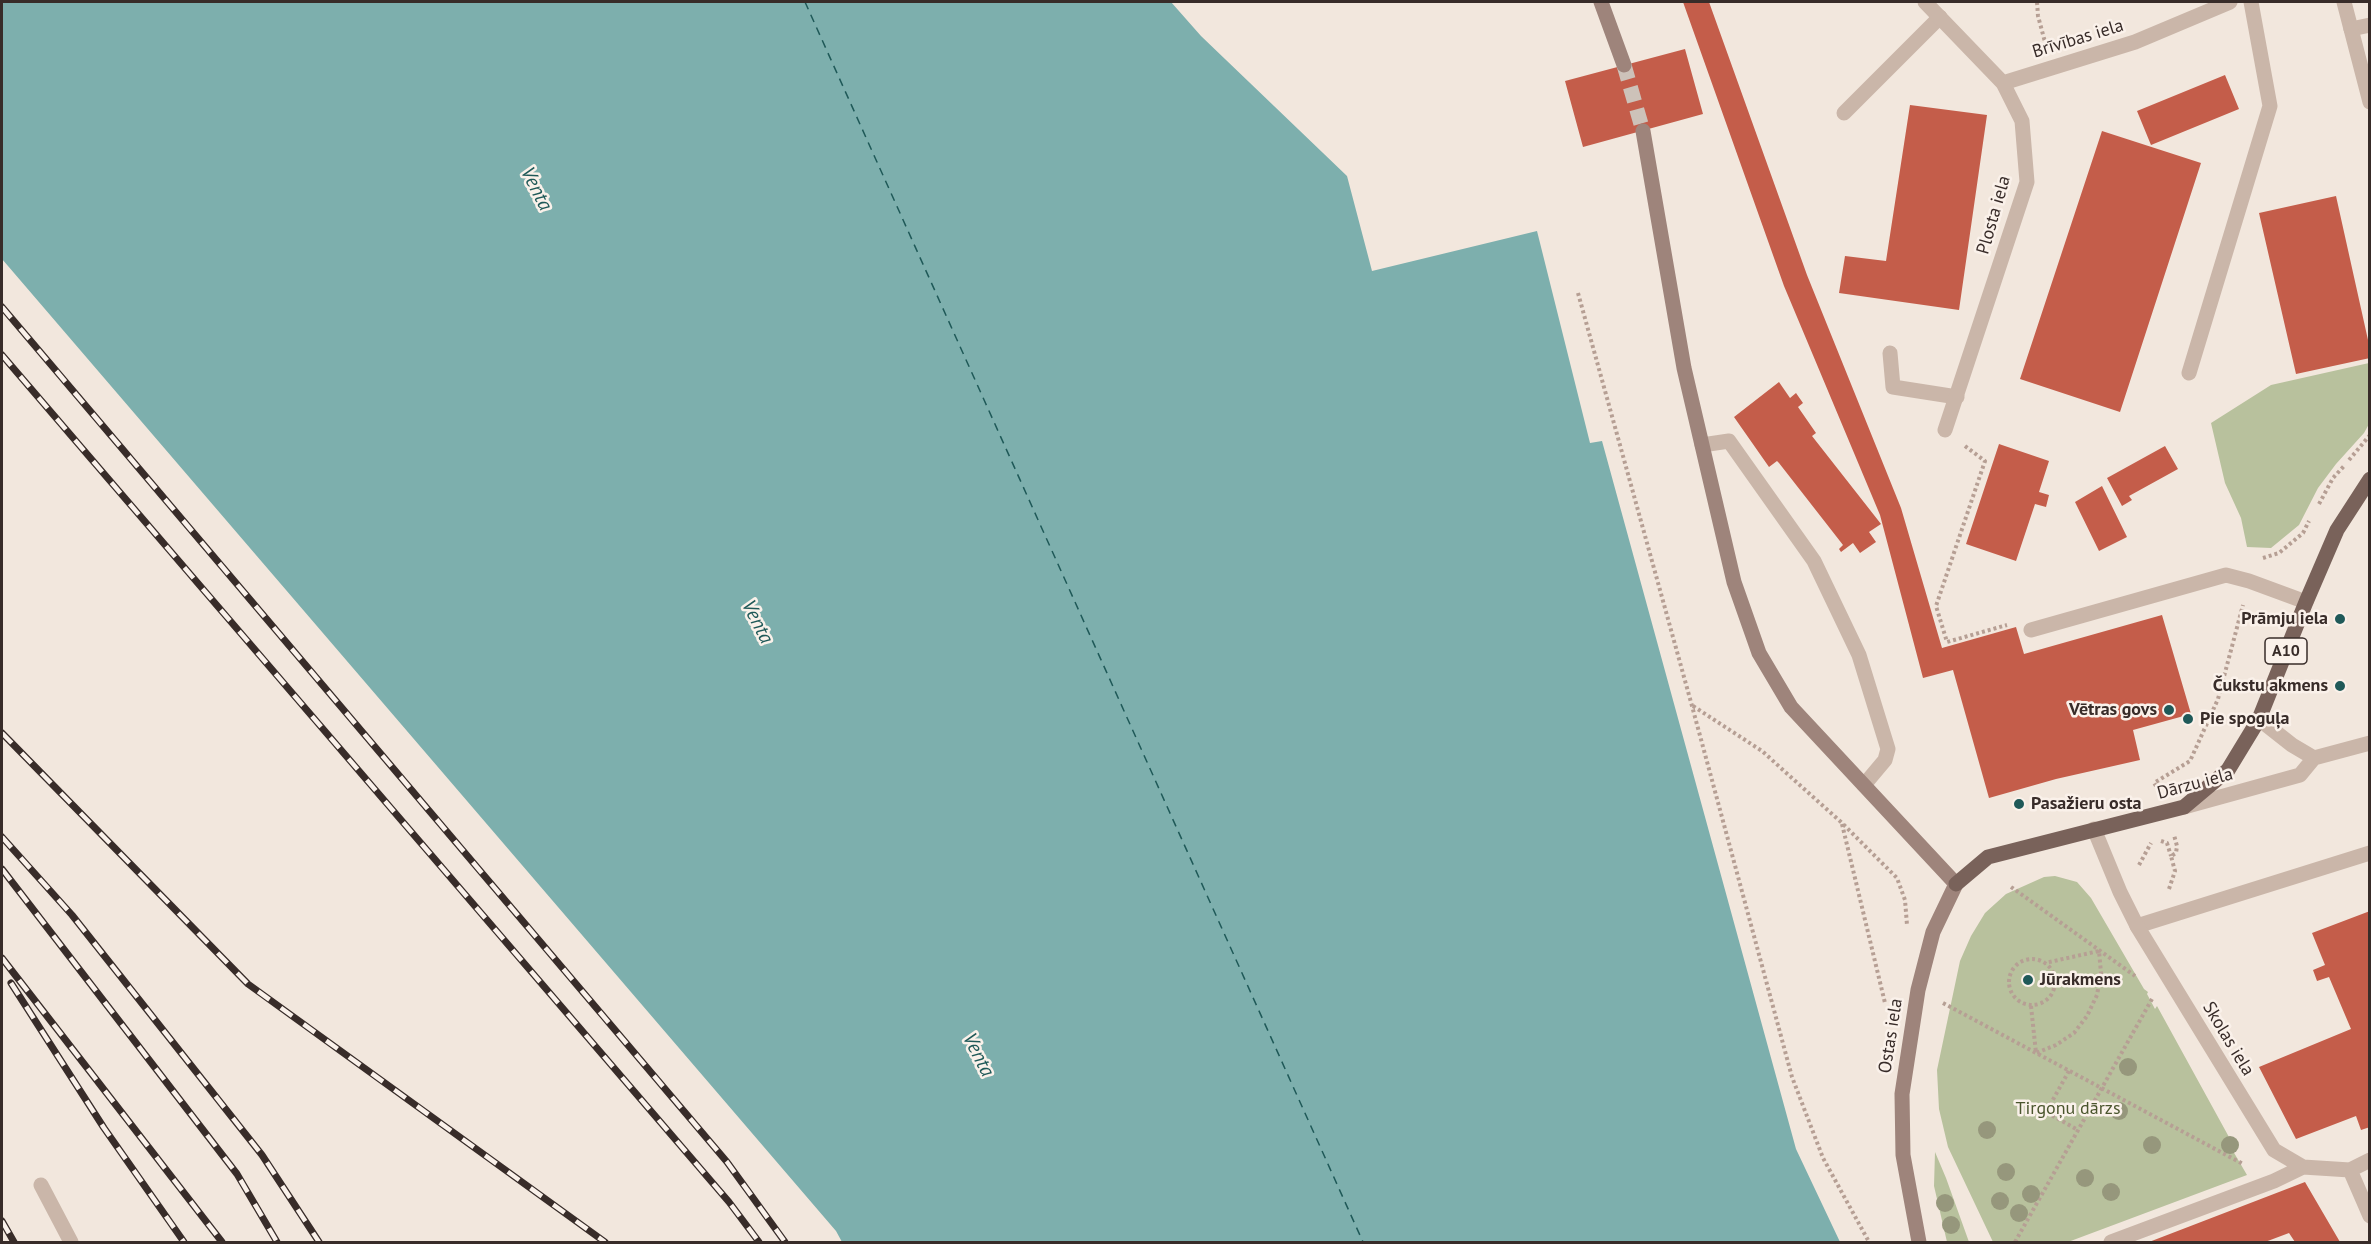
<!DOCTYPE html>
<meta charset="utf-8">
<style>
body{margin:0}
#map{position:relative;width:2371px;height:1244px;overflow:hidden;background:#f2e7dd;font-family:"PT Sans",sans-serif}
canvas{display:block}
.frame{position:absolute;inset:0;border:3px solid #382c29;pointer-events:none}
</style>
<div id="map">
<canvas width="2371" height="1244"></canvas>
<div class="frame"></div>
</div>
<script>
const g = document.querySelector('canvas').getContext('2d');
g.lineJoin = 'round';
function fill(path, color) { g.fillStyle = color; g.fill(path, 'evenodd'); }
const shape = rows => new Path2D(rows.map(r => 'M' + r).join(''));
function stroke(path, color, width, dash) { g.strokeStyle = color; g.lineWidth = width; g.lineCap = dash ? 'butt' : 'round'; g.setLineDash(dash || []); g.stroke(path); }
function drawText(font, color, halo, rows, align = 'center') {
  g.font = font + ' "PT Sans",sans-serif'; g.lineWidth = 5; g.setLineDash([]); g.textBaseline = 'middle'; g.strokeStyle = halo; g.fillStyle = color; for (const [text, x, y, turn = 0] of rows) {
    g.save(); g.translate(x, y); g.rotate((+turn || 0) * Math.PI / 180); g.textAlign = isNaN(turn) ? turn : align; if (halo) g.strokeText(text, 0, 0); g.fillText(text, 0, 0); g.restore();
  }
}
fill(shape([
 [2369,363,2369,424,2364,433,2336,464,2318,488,2299,525,2271,548,2247,547,2241,518,2225,483,2211,423,2271,385],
 [2055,876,2077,882,2091,898,2144,989,2148,992,2147,994,2155,1009,2157,1006,2235,1148,2233,1151,2247,1175,2068,1242,1993,1242,1948,1147,1939,1109,1937,1070,1960,961,1971,936,1985,913,2006,894,2044,877],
 [1935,1152,1946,1178,1969,1242,1947,1242,1934,1186]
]), '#b8c19d');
fill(shape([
 [2,2,1171,2,1201,36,1347,176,1372,271,1537,231,1590,443,1602,441,1796,1149,1840,1242,842,1242,836,1231,2,259]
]), '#7dafad');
stroke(shape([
 [805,2,1363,1242]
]), '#1f5958', 1.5, [8, 6]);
fill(shape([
 [1683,2,1709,2,1807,275,1901,508,1942,648,2016,627,2024,654,2162,615,2191,714,2133,730,2140,760,2056,779,1989,798,1953,670,1923,678,1880,515,1784,286],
 [1685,49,1703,114,1583,147,1565,81],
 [2225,75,2239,109,2151,145,2137,111],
 [1910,105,1987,115,1959,310,1839,293,1845,256,1886,261],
 [2102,131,2201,163,2120,412,2020,379],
 [2336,196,2370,349,2370,358,2296,374,2259,213],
 [1779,382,1790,398,1796,393,1803,403,1798,407,1816,433,1812,436,1881,524,1869,532,1876,542,1860,553,1853,543,1841,552,1839,549,1843,545,1779,463,1777,461,1769,467,1734,417],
 [1999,444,2049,461,2039,492,2049,495,2046,507,2035,504,2016,561,1966,544],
 [2165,446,2178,469,2129,496,2132,500,2122,506,2107,478],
 [2102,486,2127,537,2099,551,2075,502],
 [2370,911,2370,1127,2361,1130,2356,1116,2296,1139,2259,1067,2351,1029,2329,977,2317,981,2313,970,2325,965,2312,933],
 [2305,1182,2340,1242,2295,1242,2289,1233,2265,1242,2149,1242]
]), '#c45d4a');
stroke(shape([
 [1624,65,1643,131]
]), '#cdc2b9', 15, [15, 8]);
stroke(shape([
 [2037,2,2038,16,2045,42],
 [1578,293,1692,706,1792,1077,1823,1158,1869,1242],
 [1965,446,1985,461,1936,606,1947,642,2007,625],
 [2349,460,2370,435],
 [2319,504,2333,478,2344,466],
 [2263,558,2279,553,2303,533,2309,521],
 [1693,706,1762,751,1842,823,1897,878,1905,900,1907,925],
 [2156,786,2154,783,2190,761,2218,699,2243,605],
 [1842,824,1885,1003],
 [2161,841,2167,843,2171,856],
 [2139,865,2151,843],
 [2011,887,2135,976],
 [2169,889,2175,871,2171,856,2176,853,2177,846,2174,835],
 '2009 982a23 23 0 1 1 46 0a23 23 0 1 1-46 0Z',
 [1943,1003,2243,1164],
 [2031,1006,2036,1053,2056,1045,2074,1033,2087,1016,2097,995,2101,973,2099,951,2045,963],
 [2069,1071,2046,1112,2078,1130],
 [2015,1242,2152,999]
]), '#b69f94', 4, [3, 3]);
stroke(shape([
 [2351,29,2370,25],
 [1844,113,1940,17],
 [1890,353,1893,387,1957,397],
 [2189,373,2270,106,2251,2],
 [1702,445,1729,441,1814,561,1859,655,1888,749,1885,760,1864,785],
 [2031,630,2226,575,2249,581,2306,602],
 [2137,926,2370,853],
 [41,1185,71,1242]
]), '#cab6a9', 15);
stroke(shape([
 [1925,2,2003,83,2022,121,2027,182,1945,430],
 [2344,2,2370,102],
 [2003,83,2135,42,2230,2],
 [2259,719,2292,745,2314,758],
 [2184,807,2300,775,2314,758,2370,743],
 [2094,829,2120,892,2137,926,2274,1150,2303,1167,2350,1170,2370,1160],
 [2350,1170,2370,1216],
 [2111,1242,2274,1181,2303,1167]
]), '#cab6a9', 15);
stroke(shape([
 [1601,2,1624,65],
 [1643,131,1684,368,1734,582,1759,653,1791,707,1956,884,1933,932,1918,990,1902,1094,1903,1155,1919,1242]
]), '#9e847b', 15);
stroke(shape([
 [1956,884,1988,857,2184,807,2228,770,2259,719,2306,602,2337,530,2370,479]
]), '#79625a', 15);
const rail = shape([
 [2,307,727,1162,785,1242],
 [2,355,729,1202,759,1242],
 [2,733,248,984,605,1242],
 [2,837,72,915,262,1155,319,1242],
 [2,869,237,1174,277,1242],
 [2,958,222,1242],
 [11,983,104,1128,184,1242],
 [2,1221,14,1242]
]);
stroke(rail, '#382c29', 7);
stroke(rail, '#faf1ea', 4.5, [14]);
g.fillStyle = '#96977c';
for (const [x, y] of [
 [2128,1067],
 [2119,1111],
 [1987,1130],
 [2152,1145],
 [2230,1145],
 [2006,1172],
 [2085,1178],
 [2111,1192],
 [2031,1194],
 [2000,1201],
 [1945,1203],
 [2019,1213],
 [1951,1225]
]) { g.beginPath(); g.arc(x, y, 9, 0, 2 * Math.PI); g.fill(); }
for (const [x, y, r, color] of [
 [2340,619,6,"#1f5958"],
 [2340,686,6,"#1f5958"],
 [2169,710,6,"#1f5958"],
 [2188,719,6,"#1f5958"],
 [2019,804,6,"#1f5958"],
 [2028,980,6,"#1f5958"]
]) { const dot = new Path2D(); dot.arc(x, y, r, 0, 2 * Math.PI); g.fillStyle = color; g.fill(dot); stroke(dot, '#faf1ea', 2); }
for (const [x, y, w] of [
 [2286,651,42]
]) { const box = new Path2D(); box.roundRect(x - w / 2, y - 13, w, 26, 4.5); g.fillStyle = '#faf1ea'; g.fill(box); stroke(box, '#382c29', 1.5); }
drawText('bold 16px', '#382c29', null, [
 ["A10",2286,651]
]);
drawText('18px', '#382c29', '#faf1ea', [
 ["Brīvības iela",2078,39,-17],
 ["Plosta iela",1994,215,-74],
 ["Dārzu iela",2195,784,-15],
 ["Ostas iela",1891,1036,-81],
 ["Skolas iela",2228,1039,59]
]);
drawText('bold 18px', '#382c29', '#faf1ea', [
 ["Prāmju iela",2328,619],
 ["Čukstu akmens",2328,686],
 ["Vētras govs",2157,710],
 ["Pie spoguļa",2200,719,"left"],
 ["Pasažieru osta",2031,804,"left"],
 ["Jūrakmens",2040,980,"left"]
], 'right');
drawText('18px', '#4a552d', '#faf1ea', [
 ["Tirgoņu dārzs",2068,1109]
]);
drawText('italic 20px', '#1f5958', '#faf1ea', [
 ["Venta",536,189,63],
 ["Venta",757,622,63],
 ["Venta",978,1055,63]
]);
</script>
